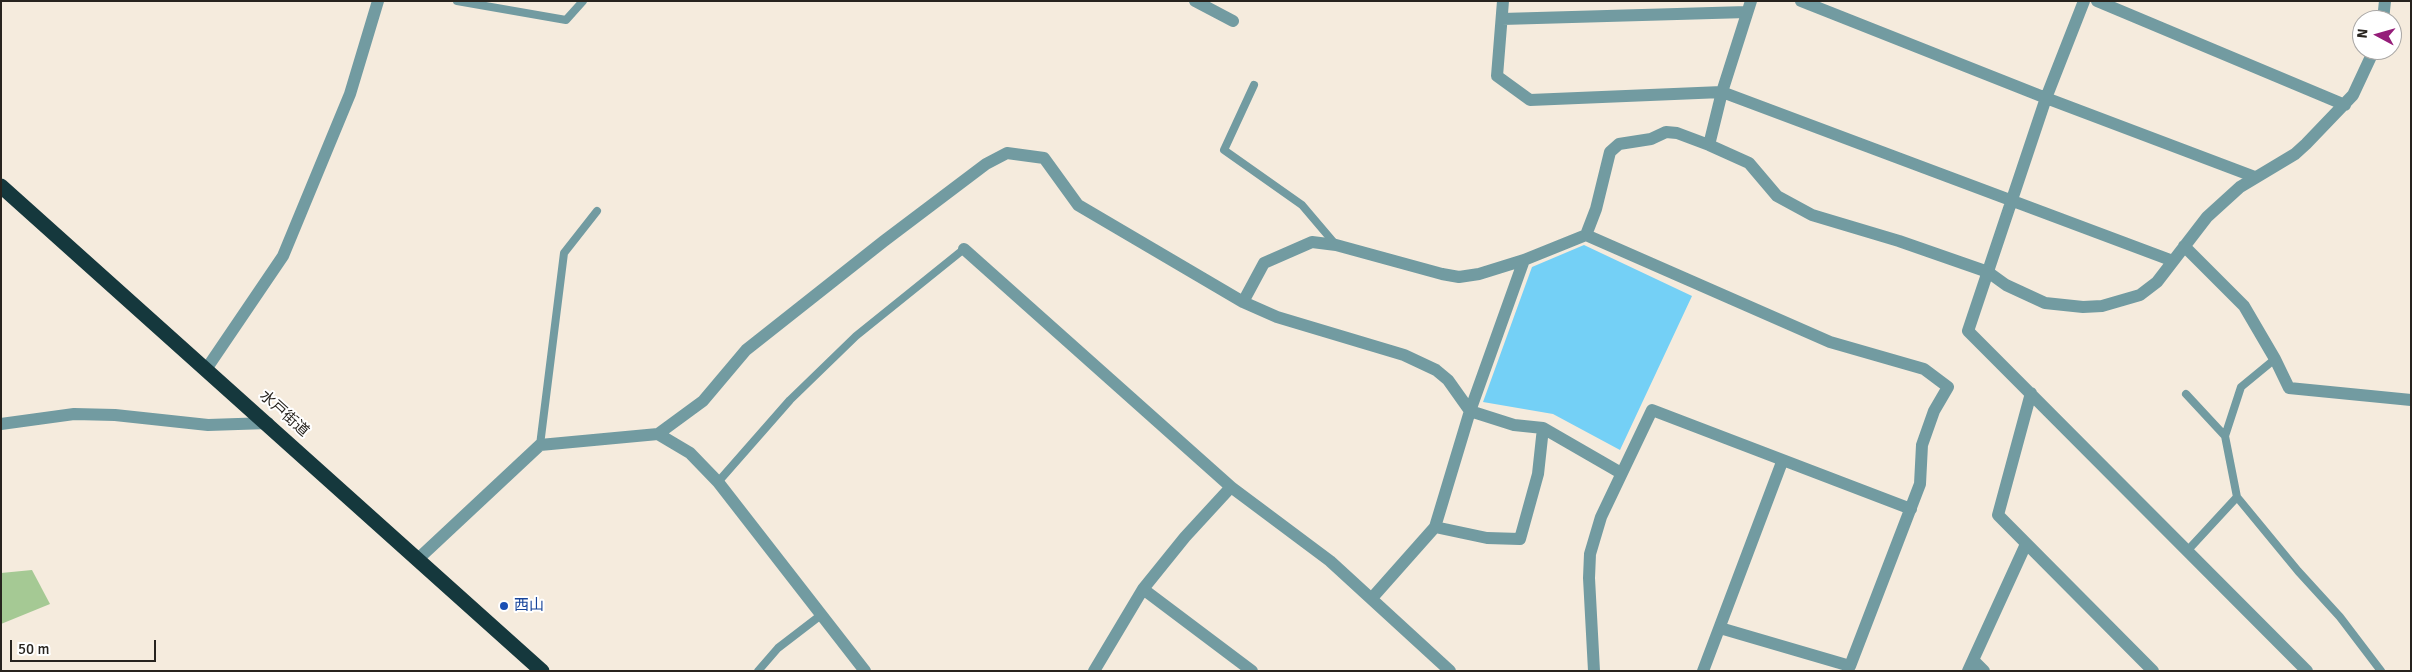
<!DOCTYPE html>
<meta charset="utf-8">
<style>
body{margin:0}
#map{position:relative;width:2412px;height:672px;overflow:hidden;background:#f5ebdd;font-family:Signika,sans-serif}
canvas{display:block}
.frame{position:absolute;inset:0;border:2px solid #27231e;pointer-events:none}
.north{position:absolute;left:2352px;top:10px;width:50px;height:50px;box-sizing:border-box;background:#fff;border:1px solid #a9a7a5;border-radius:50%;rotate:276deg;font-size:14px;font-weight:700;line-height:20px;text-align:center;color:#27231e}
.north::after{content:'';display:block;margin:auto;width:18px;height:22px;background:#951d79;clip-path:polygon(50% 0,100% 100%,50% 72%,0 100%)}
.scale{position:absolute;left:10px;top:640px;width:146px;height:22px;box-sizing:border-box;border:2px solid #27231e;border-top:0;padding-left:6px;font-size:15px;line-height:18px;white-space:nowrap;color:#27231e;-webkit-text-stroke:4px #fff;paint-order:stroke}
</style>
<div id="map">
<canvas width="2412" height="672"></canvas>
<div class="frame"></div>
<div class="north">N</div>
<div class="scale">50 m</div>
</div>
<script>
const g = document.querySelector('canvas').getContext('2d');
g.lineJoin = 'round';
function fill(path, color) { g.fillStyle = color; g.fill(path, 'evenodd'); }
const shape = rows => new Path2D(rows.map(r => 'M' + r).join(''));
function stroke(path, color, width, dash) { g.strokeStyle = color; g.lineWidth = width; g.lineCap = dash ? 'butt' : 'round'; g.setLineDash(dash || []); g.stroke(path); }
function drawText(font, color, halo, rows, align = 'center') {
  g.font = font + ' Signika,"Noto Sans JP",sans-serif'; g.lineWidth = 4; g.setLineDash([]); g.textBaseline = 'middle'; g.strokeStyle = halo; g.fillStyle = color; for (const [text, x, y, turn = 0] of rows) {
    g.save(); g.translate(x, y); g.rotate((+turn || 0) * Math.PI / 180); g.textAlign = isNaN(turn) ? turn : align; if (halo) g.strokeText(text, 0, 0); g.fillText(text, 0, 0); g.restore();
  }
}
fill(shape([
 [32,570,50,604,1,624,1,573]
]), '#a5c994');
fill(shape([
 [1584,245,1692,296,1620,450,1553,414,1483,402,1532,267]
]), '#74d0f6');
stroke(shape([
 [457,1,566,20,583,1],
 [1254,85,1224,150,1302,205,1336,245],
 [2186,394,2225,436],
 [540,445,564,253,597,211],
 [718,482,790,400,856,336,964,249],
 [2237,497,2298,571,2340,617,2381,671],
 [2188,550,2237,497,2225,436,2241,387,2275,359],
 [758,671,778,648,821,615]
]), '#729ba1', 8);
stroke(shape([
 [1195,1,1233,21],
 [1503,1,1497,76,1530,100,1722,92,1751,1],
 [1801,1,2046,98,2255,177],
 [2084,1,2046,98,1968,331,2307,671],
 [2097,1,2345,105],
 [1502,19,1747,12],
 [2383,20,2385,1],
 [1709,145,1722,92,2173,261],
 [1586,235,1830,342,1924,369,1948,387,1934,411,1922,445,1920,484,1850,666,1720,628],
 [2184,246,2244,306,2275,359,2289,388,2411,400],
 [964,249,1231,487,1330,561,1450,671],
 [1243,302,1264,263,1312,242,1336,245,1442,274,1459,277,1479,274,1524,260,1586,235,1596,209,1610,152,1619,144,1651,139,1666,132,1677,133,1709,145,1749,163,1777,196,1812,215,1899,241,1988,272,2006,285,2045,303,2083,307,2102,306,2140,295,2157,282,2207,217,2240,187,2295,154,2306,144,2353,95,2374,50],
 [207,368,283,256,350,94,378,1],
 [2031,393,1998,515,2153,671],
 [1,424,74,414,115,415,208,425,268,423],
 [658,434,690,453,718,482,865,671],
 [1435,527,1487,538,1520,539,1538,474,1543,428],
 [418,559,540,445,658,434,703,401,746,350,884,241,986,164,1007,153,1044,158,1078,205,1243,302,1277,317,1404,355,1436,370,1448,380,1470,411,1514,425,1543,428,1621,473],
 [1143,589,1252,671],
 [1372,598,1435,527,1470,411,1524,260],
 [1973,660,1984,671],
 [1094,671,1143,589,1185,537,1231,487],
 [1594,671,1589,578,1590,554,1601,517,1652,410,1911,509],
 [1703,671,1782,462],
 [1968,671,2026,544]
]), '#729ba1', 12);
stroke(shape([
 [1,186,542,671]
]), '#15383d', 15);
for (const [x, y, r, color] of [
 [504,606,5,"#1a4fb4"]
]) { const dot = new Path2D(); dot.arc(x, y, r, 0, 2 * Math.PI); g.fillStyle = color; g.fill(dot); stroke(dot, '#fff', 2); }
drawText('15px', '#27231e', '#fff', [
 ["水戸街道",284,414,42]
]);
drawText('15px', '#164399', '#fff', [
 ["西山",514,606]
], 'left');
</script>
